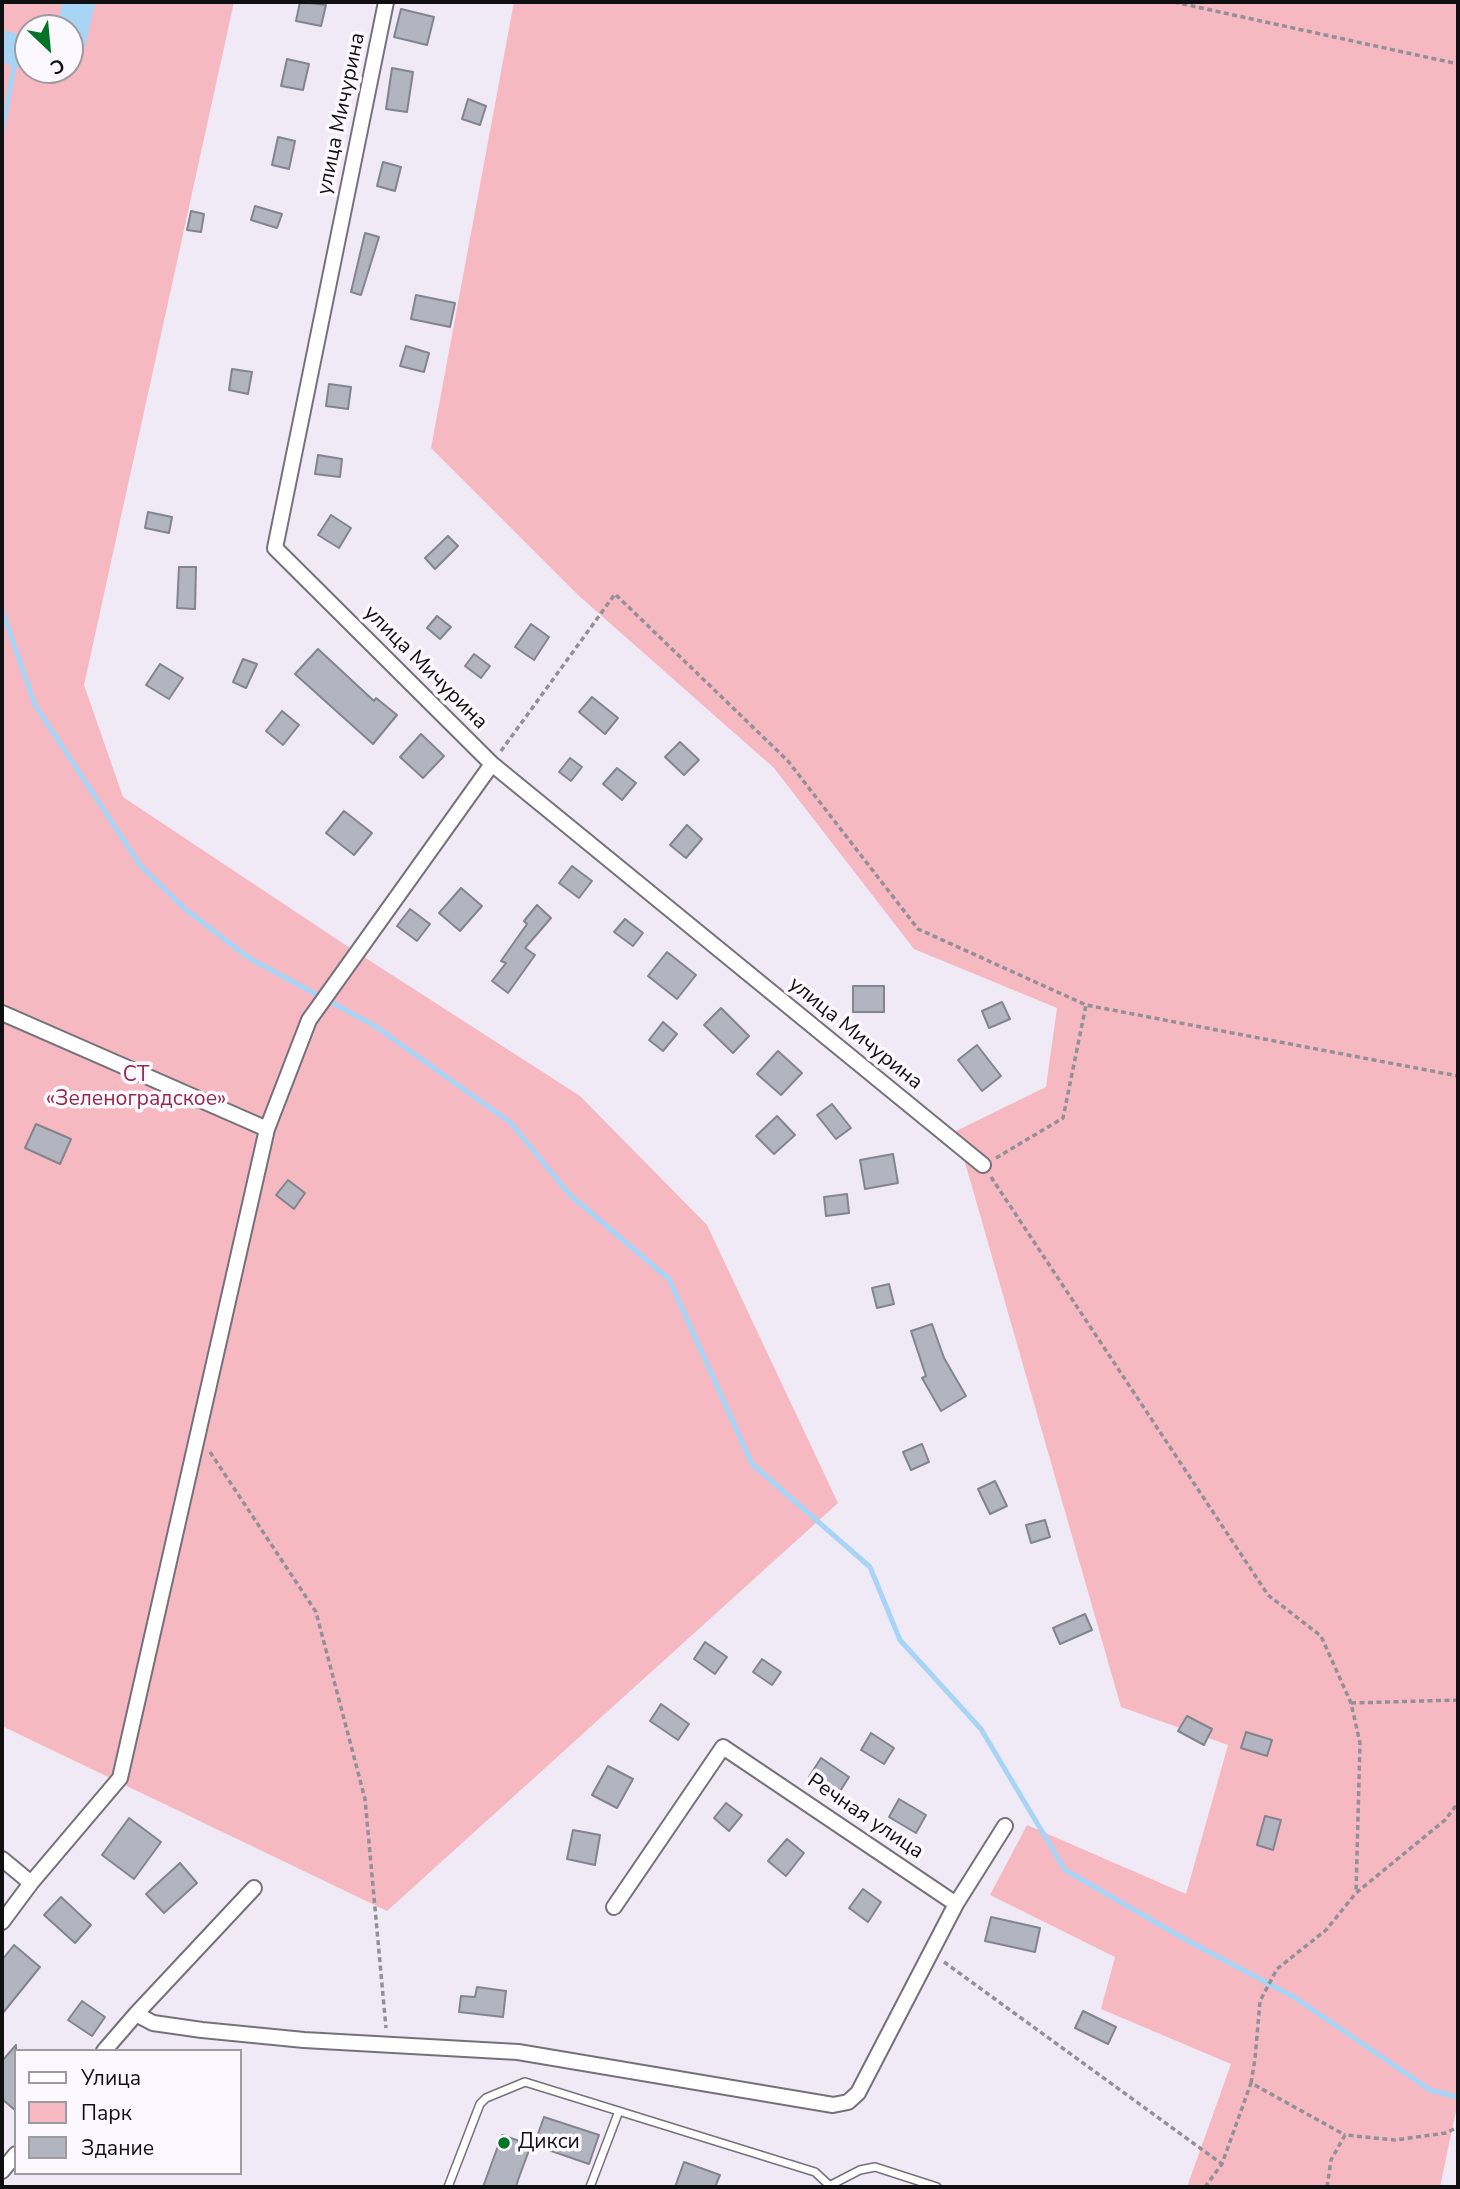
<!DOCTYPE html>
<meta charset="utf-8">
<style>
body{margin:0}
#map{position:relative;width:1460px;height:2189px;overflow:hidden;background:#efeaf5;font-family:"Nunito Sans",sans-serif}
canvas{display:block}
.frame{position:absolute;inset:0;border:4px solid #100f12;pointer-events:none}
.legend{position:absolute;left:14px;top:2049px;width:228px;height:126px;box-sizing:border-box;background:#fbf8ff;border:2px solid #9d9ba0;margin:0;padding:9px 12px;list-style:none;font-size:21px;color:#100f12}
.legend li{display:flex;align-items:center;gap:14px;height:35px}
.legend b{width:35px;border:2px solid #9d9ba0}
.north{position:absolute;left:14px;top:14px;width:70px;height:70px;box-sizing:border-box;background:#fbf8ff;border:2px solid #9d9ba0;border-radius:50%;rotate:154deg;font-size:19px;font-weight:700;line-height:28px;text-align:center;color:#100f12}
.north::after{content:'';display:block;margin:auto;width:24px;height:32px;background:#047326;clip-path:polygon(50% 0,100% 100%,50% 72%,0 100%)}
</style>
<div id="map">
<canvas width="1460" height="2189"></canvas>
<div class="frame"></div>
<ul class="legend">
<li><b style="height:9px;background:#fff"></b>Улица</li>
<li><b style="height:19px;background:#f6b9c2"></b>Парк</li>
<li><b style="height:19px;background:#b2b5bf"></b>Здание</li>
</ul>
<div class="north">С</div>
</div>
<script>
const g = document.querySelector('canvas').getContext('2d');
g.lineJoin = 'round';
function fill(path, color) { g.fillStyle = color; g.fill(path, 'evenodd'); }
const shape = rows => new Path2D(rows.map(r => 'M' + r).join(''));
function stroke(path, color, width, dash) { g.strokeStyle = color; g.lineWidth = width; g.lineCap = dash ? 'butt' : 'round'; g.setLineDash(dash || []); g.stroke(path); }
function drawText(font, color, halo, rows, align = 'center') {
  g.font = font + ' "Nunito Sans",sans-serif'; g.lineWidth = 7; g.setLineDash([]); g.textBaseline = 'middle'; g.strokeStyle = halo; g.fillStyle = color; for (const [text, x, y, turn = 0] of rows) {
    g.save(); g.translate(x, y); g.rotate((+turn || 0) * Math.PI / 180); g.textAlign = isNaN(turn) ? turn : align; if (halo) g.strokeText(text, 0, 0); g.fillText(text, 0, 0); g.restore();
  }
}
fill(shape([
 [2,2,234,2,84,685,123,797,347,946,580,1096,707,1225,838,1503,387,1911,2,1726],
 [28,28,70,28,70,70,28,70],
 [514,2,1458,2,1458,2101,1440,2187,1187,2187,1231,2064,1101,2009,1115,1957,990,1895,1027,1825,1186,1894,1228,1745,1121,1707,956,1131,1046,1087,1057,1008,914,949,774,768,578,595,431,448]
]), '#f6b9c2');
stroke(shape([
 [2,132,17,51],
 [2,610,35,705,140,865,185,909,249,958,375,1026,511,1123,570,1195,669,1279,752,1464,870,1567,900,1640,981,1729,1065,1870,1188,1941,1294,1997,1430,2090,1458,2097]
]), '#a8d4f6', 5);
stroke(shape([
 [70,41,79,2],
 [2,46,28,54]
]), '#a8d4f6', 32);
const building = shape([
 [300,2,326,5,321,26,296,21,300,2],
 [401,9,434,17,427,45,394,37,401,9],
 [287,59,309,64,303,90,281,86,287,59],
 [392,68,413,72,407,112,386,109,392,68],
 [468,99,486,106,480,125,462,119,468,99],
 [278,137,295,141,289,169,272,165,278,137],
 [383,162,401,167,395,191,377,186,383,162],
 [255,206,282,214,277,228,251,220,255,206],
 [191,211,204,214,201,232,187,230,191,211],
 [365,233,379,237,361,295,351,292,365,233],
 [416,295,455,303,450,327,411,319,416,295],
 [406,346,429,353,424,372,400,366,406,346],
 [232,369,252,372,248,394,229,390,232,369],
 [329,384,351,387,348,409,326,406,329,384],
 [318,455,342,459,340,477,315,474,318,455],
 [148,512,172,517,169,533,145,528,148,512],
 [331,515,351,528,339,548,318,535,331,515],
 [448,536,458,546,435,569,425,558,448,536],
 [179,567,196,567,195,609,177,608,179,567],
 [437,616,451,627,440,639,427,628,437,616],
 [531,624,549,637,534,660,515,647,531,624],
 [318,649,374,701,376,698,397,715,373,744,295,674,318,649],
 [474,654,490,666,481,678,465,666,474,654],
 [243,659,257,664,246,688,233,682,243,659],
 [160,664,183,678,169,699,146,685,160,664],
 [592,697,618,718,605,734,579,712,592,697],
 [282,711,299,725,283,745,266,731,282,711],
 [421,734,444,756,423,778,400,757,421,734],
 [680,742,699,760,684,775,665,757,680,742],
 [570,758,582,767,571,781,559,772,570,758],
 [617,768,636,783,622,800,603,784,617,768],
 [344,811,372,833,354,855,326,833,344,811],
 [687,825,702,839,686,858,670,845,687,825],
 [572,866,592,881,579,898,559,883,572,866],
 [461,888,482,906,460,931,439,913,461,888],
 [537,905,551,918,525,948,535,955,508,993,492,981,506,963,501,961,527,924,524,921,537,905],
 [410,909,430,924,417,941,397,926,410,909],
 [625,919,643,933,633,946,614,932,625,919],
 [667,952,696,975,677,999,648,976,667,952],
 [853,986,884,986,884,1012,853,1012,853,986],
 [1002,1002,1010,1019,989,1028,982,1011,1002,1002],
 [721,1008,749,1036,733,1053,704,1025,721,1008],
 [663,1022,677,1034,663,1051,649,1040,663,1022],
 [977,1045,1001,1076,982,1091,958,1060,977,1045],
 [778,1051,802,1073,781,1095,757,1074,778,1051],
 [832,1104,851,1128,836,1139,817,1115,832,1104],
 [777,1116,795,1135,774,1154,756,1136,777,1116],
 [36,1124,71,1139,60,1164,25,1148,36,1124],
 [893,1154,898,1183,865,1189,860,1160,893,1154],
 [288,1180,305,1193,294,1209,276,1195,288,1180],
 [847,1194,849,1213,826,1216,824,1197,847,1194],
 [889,1284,894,1304,877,1308,872,1288,889,1284],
 [932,1324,944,1358,966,1396,941,1411,922,1378,926,1376,911,1331,932,1324],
 [922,1444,929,1462,911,1470,903,1452,922,1444],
 [995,1481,1007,1506,990,1514,978,1489,995,1481],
 [1045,1520,1050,1537,1031,1543,1026,1525,1045,1520],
 [1085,1614,1092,1630,1060,1644,1053,1628,1085,1614],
 [705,1642,727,1657,715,1674,694,1659,705,1642],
 [762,1659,781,1672,772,1685,753,1672,762,1659],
 [661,1704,689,1724,678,1740,650,1721,661,1704],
 [1187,1716,1212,1729,1204,1745,1178,1731,1187,1716],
 [1246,1732,1272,1740,1267,1756,1241,1748,1246,1732],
 [871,1733,894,1748,884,1764,861,1750,871,1733],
 [821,1758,849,1777,837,1796,809,1777,821,1758],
 [608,1766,633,1779,617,1808,592,1795,608,1766],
 [899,1799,926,1815,916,1833,889,1817,899,1799],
 [726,1803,742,1815,729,1831,714,1818,726,1803],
 [1265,1816,1281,1820,1273,1850,1257,1845,1265,1816],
 [129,1818,161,1842,134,1879,102,1855,129,1818],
 [573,1830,600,1835,595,1865,567,1859,573,1830],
 [787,1839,804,1853,786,1876,768,1861,787,1839],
 [180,1863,197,1883,164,1913,146,1894,180,1863],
 [863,1889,881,1902,868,1922,849,1908,863,1889],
 [61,1897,91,1925,75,1943,44,1915,61,1897],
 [991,1917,1040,1928,1035,1952,985,1941,991,1917],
 [14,1945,40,1967,2,2014,2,1960,14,1945],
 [477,1987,506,1991,503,2017,459,2012,461,1996,475,1997,477,1987],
 [82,2001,105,2017,92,2036,68,2020,82,2001],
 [1083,2011,1116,2027,1108,2044,1075,2028,1083,2011],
 [16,2045,16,2111,2,2099,2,2061,16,2045],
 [544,2117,599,2135,589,2164,534,2145,544,2117],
 [502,2135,531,2145,518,2180,516,2187,483,2187,502,2135],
 [684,2162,720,2175,715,2187,675,2187,684,2162]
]);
fill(building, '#b2b5bf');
stroke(building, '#82848e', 2);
const service = shape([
 [448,2187,480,2104,486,2098,525,2082,815,2172,829,2185],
 [590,2187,619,2111],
 [827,2187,860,2170,875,2167,937,2187]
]);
const minor = shape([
 [386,2,275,548,492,764,983,1165],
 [2,1013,267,1129],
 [2,1859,31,1883],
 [956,1904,1005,1826],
 [2,1922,31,1883,120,1778,267,1129,309,1020,492,764],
 [136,2014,153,2023,202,2030,304,2040,518,2052,833,2105,848,2102,858,2093,956,1904,723,1747,614,1907],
 [104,2051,136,2014,254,1888],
 [2,2171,16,2154]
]);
stroke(service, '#75717a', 10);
stroke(minor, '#75717a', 18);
stroke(shape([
 [1174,2,1458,64],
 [501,751,615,594,788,761,918,929,1086,1005,1458,1076],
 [996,1158,1063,1118,1086,1005],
 [991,1177,1268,1595,1321,1636,1351,1703,1360,1743,1356,1893],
 [210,1452,316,1612,365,1799,386,2028],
 [1351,1703,1458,1700],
 [944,1962,1222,2164],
 [1251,2083,1255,2059,1260,2001,1277,1969,1326,1930,1356,1893,1445,1820,1458,1803],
 [1205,2187,1222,2164,1251,2083,1345,2135],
 [1327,2187,1331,2160,1345,2135,1395,2140,1446,2133,1458,2127]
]), '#939098', 3.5, [5, 3.5]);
stroke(service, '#fff', 7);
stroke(minor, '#fff', 14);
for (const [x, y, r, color] of [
 [504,2143,7,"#047326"]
]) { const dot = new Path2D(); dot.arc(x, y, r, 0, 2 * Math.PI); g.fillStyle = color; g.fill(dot); stroke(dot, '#fbf8ff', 2.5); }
drawText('21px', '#100f12', '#fbf8ff', [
 ["улица Мичурина",342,114,-78],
 ["улица Мичурина",425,668,45],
 ["улица Мичурина",855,1034,39],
 ["Речная улица",865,1817,34]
]);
drawText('21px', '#932946', '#fbf8ff', [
 ["СТ",136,1076],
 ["«Зеленоградское»",136,1100]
]);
drawText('21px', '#100f12', '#fbf8ff', [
 ["Дикси",518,2143]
], 'left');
</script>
